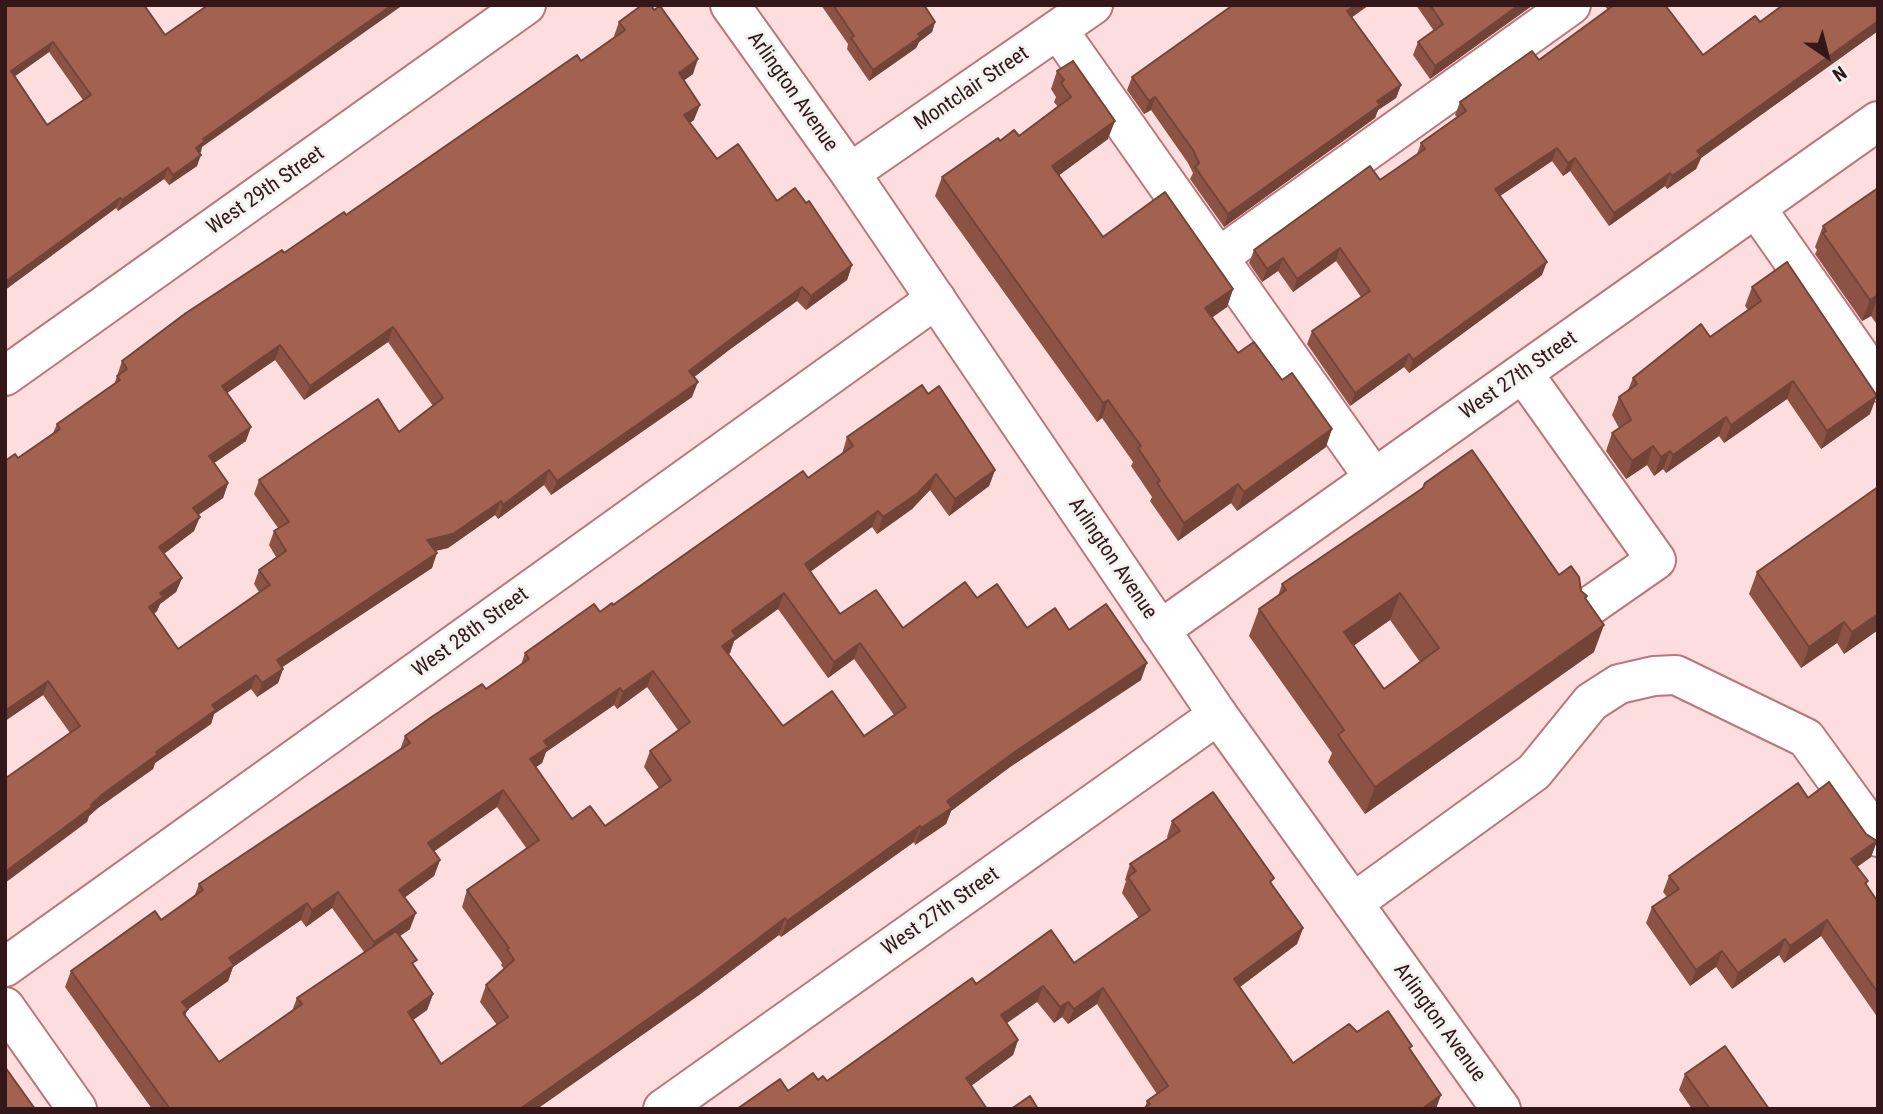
<!DOCTYPE html>
<style>
body{margin:0}
#map{position:relative;width:1883px;height:1114px;overflow:hidden;background:#fdddde;font-family:"Roboto Condensed",sans-serif}
canvas{display:block}
.frame{position:absolute;inset:0;border:7px solid #331719;pointer-events:none}
.north{position:absolute;left:1792px;top:21px;width:70px;height:70px;-webkit-text-stroke:5px #f3f3f3;paint-order:stroke;rotate:145deg;font-size:19px;font-weight:700;line-height:28px;text-align:center;color:#331719}
.north::after{content:'';display:block;margin:auto;width:24px;height:32px;background:#331719;clip-path:polygon(50% 0,100% 100%,50% 72%,0 100%)}
</style>
<div id="map">
<canvas width="1883" height="1114"></canvas>
<div class="frame"></div>
<div class="north">N</div>
</div>
<script>
const g = document.querySelector('canvas').getContext('2d');
g.lineJoin = 'round';
const shape = rows => new Path2D(rows.map(r => 'M' + r).join(''));
function stroke(path, color, width, dash) { g.strokeStyle = color; g.lineWidth = width; g.lineCap = dash ? 'butt' : 'round'; g.setLineDash(dash || []); g.stroke(path); }
function fill(path, color) { g.fillStyle = color; g.fill(path, 'evenodd'); }
function drawText(font, color, halo, rows, align = 'center') {
  g.font = font + ' "Roboto Condensed",sans-serif'; g.lineWidth = 6; g.setLineDash([]); g.textBaseline = 'middle'; g.strokeStyle = halo; g.fillStyle = color; for (const [text, x, y, turn = 0] of rows) {
    g.save(); g.translate(x, y); g.rotate((+turn || 0) * Math.PI / 180); g.textAlign = isNaN(turn) ? turn : align; if (halo) g.strokeText(text, 0, 0); g.fillText(text, 0, 0); g.restore();
  }
}
const minor = shape([
 [1058,30,1374,478],
 [850,173,1093,5],
 [1756,208,1878,382],
 [1219,257,1571,5],
 [1523,373,1656,560,1590,606],
 [5,376,526,5],
 [1160,630,1878,121],
 [1353,903,1534,772,1591,702,1619,684,1654,676,1676,675,1806,738,1878,837],
 [5,967,936,299],
 [5,1007,77,1109],
 [663,1109,1218,715]
]);
const major = shape([
 [730,5,850,173,1218,715,1501,1109]
]);
stroke(minor, '#bc757a', 42);
stroke(major, '#bc757a', 42);
stroke(minor, '#fff', 38);
stroke(major, '#fff', 38);
fill(shape([
 [5,5,202,147,199,153,197,166,169,185,164,179,118,211,116,208,5,290],
 [49,52,83,100,47,125,15,76],
 [821,5,924,5,935,22,932,32,919,42,916,48,869,81,847,49,848,44],
 [1233,5,1369,5,1351,18,1401,85,1396,98,1378,110,1375,118,1224,227,1190,179,1193,173,1188,163,1151,110,1144,114,1127,90,1132,77],
 [1416,5,1533,5,1430,79,1413,55,1418,42,1434,31],
 [1604,5,1665,5,1703,55,1760,22,1878,5,1878,31,1701,158,1696,169,1667,189,1665,186,1609,226,1570,171,1563,176,1552,161,1500,196,1542,275,1409,373,1404,367,1350,406,1307,344,1312,331,1361,297,1336,261,1293,292,1278,271,1262,282,1249,263,1254,250,1380,180,1417,154,1421,143,1457,117,1455,115,1460,102,1539,60,1608,10],
 [619,22,693,74,683,81,694,120,690,123,717,159,777,201,852,265,847,280,806,310,797,301,729,350,694,377,692,397,551,495,544,485,498,519,495,515,448,548,435,551,432,568,282,667,283,669,278,683,257,697,251,689,214,714,211,724,155,763,153,769,98,808,89,816,87,822,6,778,70,733,43,695,5,721,5,461,18,458,53,433,57,424,114,385,122,361,284,253,346,215,581,61,615,37,614,36],
 [388,342,433,406,399,432,259,480,254,494,278,528,274,531,269,545,276,557,259,570,254,584,259,592,178,649,154,614,157,611,160,604,176,592,182,578,164,554,194,531,198,515,223,498,228,483,214,463,246,441,227,393,275,360,304,400],
 [1057,71,1108,139,1059,175,1103,237,1233,289,1227,307,1212,317,1238,353,1326,447,1237,511,1231,503,1178,541,1150,501,1152,497,1131,466,1133,462,1102,418,1097,422,935,196,942,177,1000,141,1019,136,1058,107,1054,102,1056,97,1051,89],
 [1878,188,1878,326,1871,316,1862,321,1815,254,1817,250,1815,247,1823,226],
 [1752,287,1870,414,1821,449,1787,399,1724,443,1719,436,1666,473,1663,469,1654,476,1647,465,1626,479,1606,451,1612,433,1619,428,1612,415,1619,397,1628,390,1633,378,1710,337,1748,310,1745,306],
 [928,394,995,470,989,486,949,516,930,490,912,509,877,534,872,527,810,572,840,614,903,628,977,598,1027,628,1069,630,1141,680,1010,767,951,811,946,824,915,845,914,842,781,937,779,935,699,995,537,1109,152,1109,65,987,71,971,161,920,194,897,199,884,400,750,405,736,486,689,521,665,525,653,613,605,808,478,842,454,847,437],
 [778,609,828,678,854,659,894,715,864,736,783,726,728,654,730,653,734,641],
 [647,687,678,730,650,751,644,767,659,788,605,826,572,819,536,767,542,763,546,752,614,705,617,709],
 [497,807,527,849,467,890,462,907,502,963,501,965,504,969,486,985,480,1002,497,1025,441,1064,413,1020,427,1010,433,994,414,967,400,936,410,929,404,898,434,876,440,860,434,851],
 [332,908,364,952,297,998,292,1011,219,1062,185,1016,187,1010,228,981,233,967,301,920,306,927],
 [1757,572,1878,630,1844,654,1837,643,1801,668,1749,594],
 [1559,575,1587,596,1586,600,1594,652,1365,814,1328,762,1332,753,1249,636,1259,609,1278,596,1282,584],
 [1390,620,1420,662,1384,689,1354,645],
 [1808,798,1877,841,1871,857,1857,867,1868,881,1866,885,1878,902,1878,1018,1821,936,1784,963,1779,955,1732,989,1716,967,1690,986,1646,923,1652,907,1667,897,1663,892,1669,876],
 [1172,821,1272,885,1303,928,1297,944,1240,987,1293,1063,1357,1032,1412,1046,1145,1108,1147,1101,1157,1094,1097,1004,1068,1024,1062,1017,1054,1023,1037,1002,1007,1023,1018,1040,1013,1055,971,1086,788,1091,818,1080,827,1081,976,984,1074,963,1139,918,1122,893,1126,881,1125,880,1130,864,1168,839,1167,837],
 [1685,1074,1769,1109,1692,1109,1679,1090]
]), '#8c5345');
fill(shape([
 [392,5,403,5,202,147,201,152,192,159,196,148,203,139],
 [1355,5,1369,5,1342,24,1347,11],
 [1519,5,1533,5,1430,79,1435,66],
 [1878,21,1878,31,1701,158,1696,169,1667,189,1672,176,1697,151],
 [935,22,932,32,919,42,916,48,869,81,873,70,918,34],
 [53,42,49,52,7,82,11,71],
 [698,59,693,74,673,88,679,73],
 [1401,85,1396,98,1378,110,1375,118,1224,227,1228,214,1377,101],
 [1155,97,1151,110,1144,114,1149,101],
 [700,105,694,120,679,130,684,115],
 [1115,121,1108,139,1046,185,1052,166],
 [1557,148,1552,161,1491,202,1495,189],
 [201,155,197,166,169,185,173,175],
 [1575,158,1570,171,1563,176,1568,163],
 [168,168,164,179,118,211,122,200],
 [1670,173,1665,186,1609,226,1614,213],
 [120,198,116,208,5,290,5,282],
 [1340,248,1336,261,1293,292,1297,279],
 [1283,258,1278,271,1262,282,1267,269],
 [1547,262,1542,275,1409,373,1413,360],
 [852,265,847,280,806,310,811,296],
 [802,287,797,301,729,350,684,385,689,371,735,336],
 [1233,289,1227,307,1199,327,1205,308],
 [1878,295,1871,316,1862,321,1870,300],
 [393,327,388,342,304,400,310,386],
 [280,345,275,360,217,400,222,386],
 [1409,354,1404,367,1350,406,1355,393],
 [1793,381,1787,399,1724,443,1731,425],
 [698,382,692,397,551,495,557,481],
 [1877,396,1870,414,1821,449,1827,431],
 [1108,400,1102,418,1097,422,1103,403],
 [1726,417,1719,436,1666,473,1673,455],
 [251,427,246,441,204,470,209,456],
 [1332,429,1326,447,1237,511,1244,492],
 [1653,446,1647,465,1626,479,1632,461],
 [1670,451,1663,469,1654,476,1661,457],
 [549,470,544,485,498,519,503,505],
 [995,470,989,486,949,516,955,499],
 [936,474,930,490,912,509,877,534,883,517],
 [228,483,223,498,188,522,193,508],
 [1238,484,1231,503,1178,541,1184,523],
 [501,501,495,515,448,548,422,554,427,540],
 [878,511,872,527,799,580,805,564],
 [200,517,194,531,154,561,159,547],
 [437,553,432,568,272,674,277,660],
 [182,578,176,592,160,604,157,611,143,621,149,607,160,593],
 [784,593,778,609,734,641,730,653,716,662,722,646,732,631],
 [1400,593,1390,620,1335,659,1344,632],
 [1878,614,1878,630,1844,654,1852,632],
 [1844,622,1837,643,1801,668,1809,647],
 [1604,625,1594,652,1365,814,1375,787],
 [860,643,854,659,828,678,834,662],
 [1147,663,1141,680,1010,767,951,811,946,824,915,845,921,828,947,801,1016,751],
 [283,669,278,683,257,697,262,683],
 [653,671,647,687,617,709,623,692],
 [256,675,251,689,214,714,211,724,155,763,153,769,98,808,89,816,87,822,5,883,5,872,91,805,212,705],
 [48,681,43,695,5,721,5,711],
 [620,688,614,705,546,752,542,763,524,775,530,759,544,741],
 [503,790,497,807,422,860,428,843],
 [920,826,914,842,781,937,787,921],
 [1877,841,1871,857,1846,875,1851,859],
 [440,860,434,876,393,906,399,890],
 [338,892,332,908,306,927,312,910],
 [307,903,301,920,233,967,228,981,187,1010,182,1026,182,1002,229,958],
 [416,913,410,929,368,958,374,942],
 [785,918,779,935,699,995,537,1109,520,1109],
 [1827,920,1821,936,1784,963,1790,946],
 [1303,928,1297,944,1229,995,1234,979],
 [1785,939,1779,955,1732,989,1738,973],
 [1722,951,1716,967,1690,986,1696,970],
 [1043,986,1037,1002,995,1031,1001,1015],
 [1103,988,1097,1004,1068,1024,1074,1009],
 [433,994,427,1010,402,1028,408,1012],
 [1068,1002,1062,1017,1054,1023,1060,1007],
 [1018,1040,1013,1055,960,1094,966,1078],
 [1441,1095,1436,1109,1422,1109]
]), '#724438');
const building = shape([
 [5,5,144,5,165,35,208,5,392,5,203,139,205,141,196,148,201,155,173,175,168,168,122,200,120,198,5,282,5,5],
 [53,42,91,95,47,125,11,71,53,42],
 [642,5,651,5,654,10,660,6,698,59,679,73,700,105,684,115,717,159,738,144,777,201,795,188,806,203,809,201,852,265,811,296,802,287,735,336,689,371,698,382,557,481,549,470,503,505,501,501,453,534,427,540,437,553,277,660,283,669,262,683,256,675,212,705,216,710,156,752,158,754,103,794,91,805,92,807,5,872,5,777,6,778,80,726,48,681,5,711,5,461,15,454,18,458,60,429,57,424,120,380,117,376,127,369,122,361,186,313,282,250,284,253,344,212,346,215,577,55,581,61,625,30,619,22,642,5],
 [393,327,443,398,399,432,378,399,259,480,289,522,274,531,286,551,259,570,270,585,178,649,149,607,163,597,160,593,182,578,159,547,200,517,193,508,228,483,209,456,251,427,222,386,280,345,310,386,393,327],
 [833,5,924,5,935,22,918,34,920,37,873,70,851,38,854,36,833,5],
 [1233,5,1355,5,1347,11,1401,85,1377,101,1380,105,1228,214,1195,167,1199,163,1193,150,1155,97,1149,101,1132,77,1233,5],
 [1430,5,1519,5,1435,66,1418,42,1443,24,1430,5],
 [1614,5,1665,5,1703,55,1755,16,1760,22,1783,5,1878,5,1878,21,1697,151,1701,156,1672,176,1670,173,1614,213,1575,158,1568,163,1557,148,1495,189,1547,262,1413,360,1409,354,1355,393,1312,331,1370,291,1340,248,1297,279,1283,258,1267,269,1254,250,1370,166,1380,180,1425,149,1421,143,1466,111,1460,102,1532,51,1539,60,1614,5],
 [1073,61,1115,121,1052,166,1103,237,1165,192,1233,289,1205,308,1238,353,1254,342,1282,380,1292,373,1332,429,1244,492,1238,484,1184,523,1157,483,1160,481,1138,448,1141,446,1108,400,1103,403,942,177,998,138,1000,141,1014,130,1019,136,1071,97,1061,83,1064,80,1057,71,1073,61],
 [1878,188,1878,295,1870,300,1823,233,1826,231,1823,226,1878,188],
 [1787,262,1877,396,1827,431,1793,381,1731,425,1726,417,1673,455,1670,451,1661,457,1653,446,1632,461,1612,433,1631,420,1619,397,1637,384,1633,378,1701,324,1710,337,1761,301,1752,287,1787,262],
 [922,385,928,394,939,386,995,470,955,499,936,474,918,493,883,517,878,511,805,564,840,614,876,590,903,628,965,582,977,598,997,584,1027,628,1055,608,1069,630,1106,604,1147,663,1016,751,947,801,952,808,921,828,920,826,787,921,785,918,705,979,520,1109,170,1109,71,971,155,911,161,920,203,890,199,884,410,743,405,736,433,716,482,684,486,689,529,659,525,653,594,604,600,612,612,603,613,605,803,471,808,478,853,446,847,437,922,385],
 [784,593,834,662,860,643,906,707,864,736,832,691,783,726,722,646,736,636,732,631,784,593],
 [653,671,690,722,650,751,671,780,605,826,590,806,572,819,530,759,548,747,544,741,620,688,623,692,653,671],
 [503,790,539,840,467,890,509,948,507,949,514,960,486,985,508,1017,441,1064,408,1012,433,994,412,963,417,960,396,931,297,998,302,1004,219,1062,183,1013,188,1009,182,1002,234,965,229,958,307,903,312,910,338,892,374,942,416,913,399,890,440,860,428,843,503,790],
 [1472,450,1559,575,1571,566,1579,577,1581,591,1587,596,1585,598,1604,625,1375,787,1338,735,1344,730,1259,609,1286,590,1282,584,1423,488,1425,483,1472,450],
 [1400,593,1439,648,1384,689,1344,632,1400,593],
 [1878,487,1878,614,1852,632,1844,622,1809,647,1757,572,1878,487],
 [1829,782,1866,834,1877,841,1851,859,1868,881,1865,883,1878,902,1878,993,1827,920,1790,946,1785,939,1738,973,1722,951,1696,970,1652,907,1679,889,1669,876,1798,783,1808,798,1829,782],
 [1213,792,1274,878,1270,882,1303,928,1234,979,1293,1063,1349,1024,1357,1032,1388,1011,1412,1046,1409,1048,1441,1095,1422,1109,1143,1109,1150,1104,1147,1101,1168,1086,1103,988,1074,1009,1068,1002,1060,1007,1043,986,1001,1015,1018,1040,966,1078,987,1109,737,1109,780,1079,788,1091,813,1073,818,1080,823,1076,827,1081,972,978,976,984,1051,930,1074,963,1150,910,1128,877,1136,871,1130,864,1180,831,1172,821,1213,792],
 [1725,1046,1769,1109,1710,1109,1685,1074,1725,1046],
 [5,1067,35,1109,5,1109,5,1067],
 [1030,1096,1038,1109,1011,1109,1030,1096]
]);
fill(building, '#a36150');
stroke(building, '#724438', 2);
drawText('21px', '#331719', '#f3f3f3', [
 ["Montclair Street",972,89,-34],
 ["Arlington Avenue",792,92,55],
 ["West 29th Street",266,191,-35],
 ["West 27th Street",1519,376,-35],
 ["Arlington Avenue",1112,559,56],
 ["West 28th Street",471,633,-36],
 ["West 27th Street",941,912,-35],
 ["Arlington Avenue",1439,1023,54]
]);
</script>
